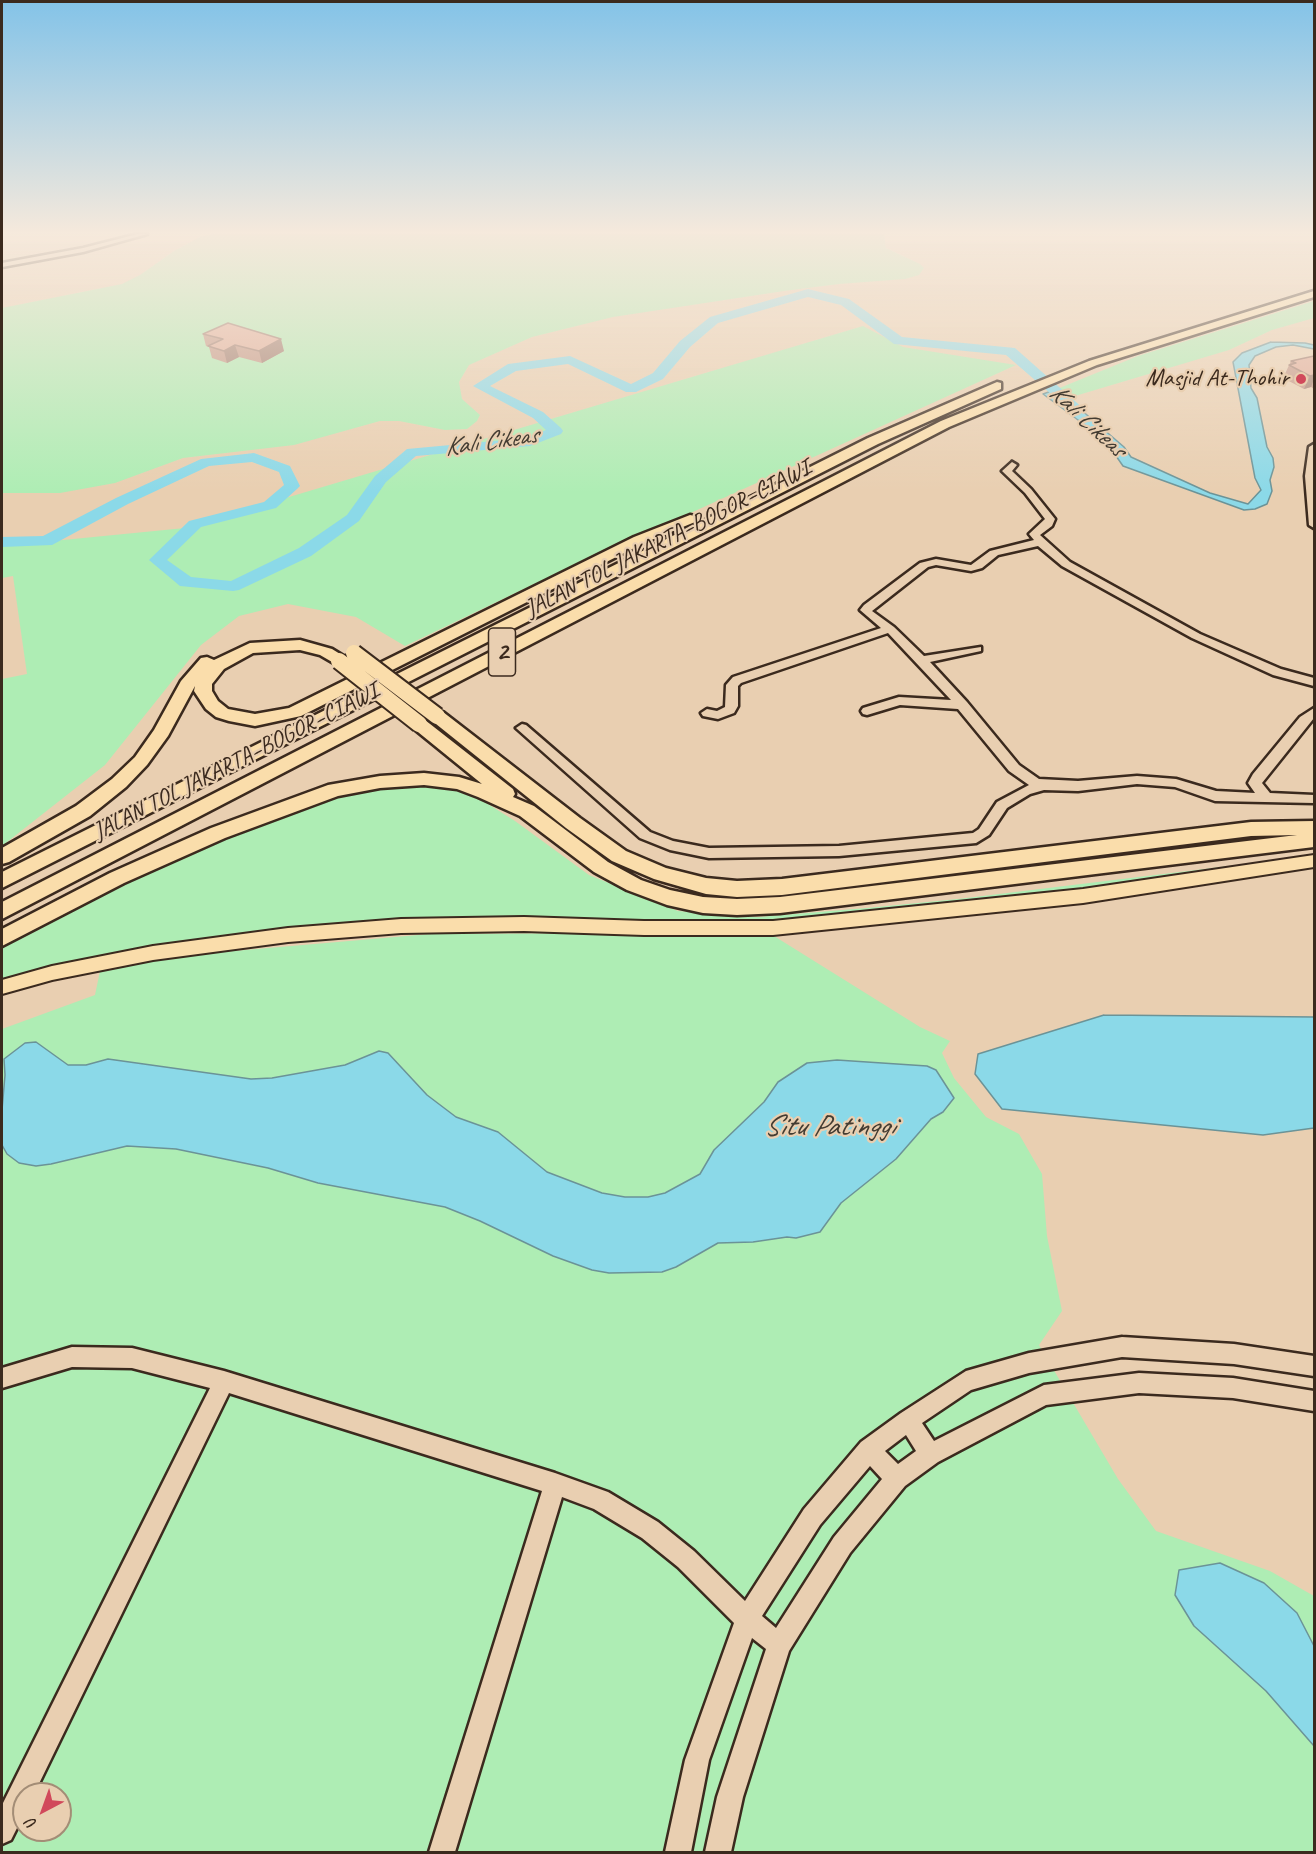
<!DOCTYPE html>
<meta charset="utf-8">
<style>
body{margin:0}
#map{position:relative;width:1316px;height:1854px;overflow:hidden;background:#e9cfb1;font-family:Caveat,sans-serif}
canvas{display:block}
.frame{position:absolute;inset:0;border:3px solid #3b2a1e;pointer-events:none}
.north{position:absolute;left:12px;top:1782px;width:60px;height:60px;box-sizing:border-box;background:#e9cfb1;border:2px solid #a38d76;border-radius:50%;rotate:221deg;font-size:16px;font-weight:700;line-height:24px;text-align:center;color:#3b2a1e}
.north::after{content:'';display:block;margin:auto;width:21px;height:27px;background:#d1495b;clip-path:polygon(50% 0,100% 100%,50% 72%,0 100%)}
</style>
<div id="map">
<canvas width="1316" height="1854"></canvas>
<div class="frame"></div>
<div class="north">U</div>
</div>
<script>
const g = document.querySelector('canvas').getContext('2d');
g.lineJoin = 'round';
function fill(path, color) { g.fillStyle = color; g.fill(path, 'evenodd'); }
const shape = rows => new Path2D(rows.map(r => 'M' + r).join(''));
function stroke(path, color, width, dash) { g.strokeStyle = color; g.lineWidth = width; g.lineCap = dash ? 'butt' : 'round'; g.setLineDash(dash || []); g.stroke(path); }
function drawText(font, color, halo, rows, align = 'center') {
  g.font = font + ' Caveat,sans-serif'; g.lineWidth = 4.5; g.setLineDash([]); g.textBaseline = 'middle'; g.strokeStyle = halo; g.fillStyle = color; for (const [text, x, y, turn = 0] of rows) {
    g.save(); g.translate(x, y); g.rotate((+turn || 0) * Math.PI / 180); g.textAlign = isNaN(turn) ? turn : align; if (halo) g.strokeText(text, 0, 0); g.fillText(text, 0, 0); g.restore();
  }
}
fill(shape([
 [214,234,884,234,886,248,920,264,924,268,919,275,905,279,839,284,784,291,613,317,532,337,469,365,459,382,462,399,480,415,477,421,467,429,445,430,399,421,380,421,294,445,183,458,115,483,60,493,2,493,2,308,122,284,140,275,174,251,200,237],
 [1314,301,1314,318,1272,330,1229,350,1075,396,1069,398,1057,389,1138,356],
 [863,326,903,347,1016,365,530,586,405,646,356,617,288,604,239,616,201,645,105,765,2,846,2,679,27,674,13,576,2,578,2,546,185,528],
 [409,782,472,794,515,821,589,875,678,911,758,917,867,908,958,899,1311,856,1314,859,1188,873,959,904,868,913,695,924,481,917,389,921,112,954,2,981,2,942,163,859,342,793],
 [632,933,774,936,920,1027,950,1041,942,1053,954,1078,986,1117,1019,1134,1042,1174,1047,1236,1062,1311,1039,1345,1118,1479,1156,1531,1270,1571,1314,1596,1314,1852,2,1852,2,1029,95,995,100,971,176,956,430,934],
 [24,1794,60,1794,60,1830,24,1830]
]), '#aeedb4');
const water = shape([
 [1271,342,1305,343,1314,345,1314,349,1293,345,1276,347,1255,356,1249,365,1251,388,1257,398,1267,447,1273,458,1274,467,1270,480,1272,491,1267,504,1255,509,1244,510,1123,466,1105,440,1043,394,1057,389,1124,447,1131,457,1210,493,1248,504,1261,490,1255,478,1233,362,1242,353,1271,342],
 [1104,1015,1314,1017,1314,1128,1263,1135,1002,1109,975,1074,978,1054,1104,1015],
 [36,1042,68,1065,86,1065,108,1059,251,1079,272,1078,345,1065,379,1051,388,1053,427,1095,456,1117,498,1132,547,1172,602,1193,625,1197,648,1197,665,1193,700,1174,714,1150,764,1102,778,1082,807,1063,837,1060,927,1066,936,1070,954,1098,943,1112,931,1119,896,1159,841,1203,820,1232,796,1238,787,1237,753,1242,718,1243,676,1267,662,1272,609,1273,592,1270,553,1256,480,1221,445,1207,318,1183,268,1168,176,1149,127,1146,51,1164,36,1166,19,1163,7,1154,2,1145,2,1110,5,1075,4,1059,25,1043,36,1042],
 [1220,1563,1264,1583,1297,1613,1314,1646,1314,1746,1266,1691,1194,1626,1175,1595,1179,1570,1220,1563]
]);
fill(water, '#8bd9e8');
stroke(water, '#6b9397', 1.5);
fill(shape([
 [808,289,849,299,902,337,1015,348,1085,410,1083,413,1073,413,1006,355,894,344,841,305,808,297,718,323,690,347,663,379,636,392,626,392,568,364,516,371,490,386,543,412,561,428,563,431,561,434,530,446,416,456,386,482,359,521,311,556,239,590,233,591,180,586,149,560,189,521,264,502,284,485,279,472,252,462,209,466,128,504,52,545,2,547,2,537,43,536,116,498,201,459,254,453,290,466,300,486,297,489,276,508,201,527,167,560,191,577,231,581,299,548,347,515,375,476,407,449,527,438,546,430,533,418,473,386,508,364,570,356,631,384,653,373,680,341,710,317,808,289]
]), '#8bd9e8');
const minor = shape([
 [138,234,147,234,83,252,2,267,2,263,83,248,138,234],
 [1314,444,1314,528,1309,525,1305,476,1309,447,1314,444],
 [1012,462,1017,465,1012,471,1031,489,1055,519,1052,526,1040,535,1070,562,1200,634,1281,669,1314,678,1314,686,1273,675,1192,638,1062,566,1038,546,998,555,982,568,971,571,936,565,928,567,872,611,894,627,924,656,981,647,981,651,930,662,967,702,1019,765,1039,779,1078,781,1137,776,1176,779,1216,791,1255,793,1248,783,1253,774,1300,717,1314,708,1314,718,1262,783,1270,793,1314,795,1314,803,1215,801,1175,787,1137,784,1078,791,1044,790,1030,794,1007,808,989,835,976,843,839,856,709,858,670,850,640,838,516,728,522,724,526,725,650,832,673,841,709,848,839,846,973,833,979,829,997,802,1029,785,1009,771,958,709,900,705,867,715,863,714,861,711,863,708,899,697,951,700,888,633,741,683,738,686,738,706,734,713,718,719,703,716,701,713,707,709,717,711,725,707,726,685,733,677,881,628,860,610,864,605,920,563,936,559,971,565,990,551,1034,540,1029,534,1045,519,1025,493,1002,471,1012,462],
 [1122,1337,1234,1344,1314,1356,1314,1376,1234,1364,1122,1357,1029,1373,971,1390,922,1423,934,1441,1044,1385,1139,1373,1233,1378,1314,1391,1314,1411,1233,1398,1139,1393,1046,1405,938,1462,905,1486,850,1553,789,1651,743,1797,731,1852,705,1852,717,1797,766,1649,752,1638,709,1760,691,1852,665,1852,685,1760,734,1623,678,1567,642,1538,594,1509,562,1497,455,1852,429,1852,542,1491,229,1393,34,1794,24,1794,24,1814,11,1840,2,1844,2,1805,210,1388,132,1368,72,1367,2,1388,2,1368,72,1347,132,1348,224,1371,555,1473,608,1492,658,1522,694,1551,745,1601,804,1509,861,1442,901,1413,966,1371,1029,1353,1122,1337],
 [906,1435,916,1451,898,1464,885,1451,906,1435],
 [870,1466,882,1479,834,1537,776,1628,762,1616,820,1525,870,1466]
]);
const major = shape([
 [1314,855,1314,867,1083,903,773,935,644,935,524,931,401,933,288,942,153,960,52,980,2,994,2,980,52,966,153,946,288,928,401,919,524,917,644,921,773,921,1083,889,1314,855]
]);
const highway = shape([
 [1314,291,1314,297,1097,365,949,427,2,919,2,902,941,421,1089,361,1314,291],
 [997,382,1001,383,1001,389,878,444,2,888,2,872,868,438,997,382],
 [690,515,695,516,697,519,695,522,644,543,301,716,255,726,229,721,216,717,206,709,194,691,195,686,168,736,147,765,126,787,90,816,9,862,2,864,2,848,76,806,112,779,135,757,154,730,181,681,201,658,207,657,214,660,250,643,300,640,332,649,345,657,347,661,339,666,320,655,300,650,253,653,224,669,212,684,212,691,218,701,228,709,255,714,289,708,634,537,690,515],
 [437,710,443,712,580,818,626,851,666,868,706,878,737,881,782,879,1251,822,1314,821,1314,847,780,913,737,915,703,913,667,905,627,890,594,872,520,816,478,797,457,789,424,785,380,788,338,796,225,838,124,883,2,946,2,929,110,873,211,828,328,785,380,776,424,773,459,777,482,784,413,728,410,724,413,720,419,718,425,720,513,789,515,794,513,797,534,806,608,862,641,880,670,890,703,897,737,899,780,897,1297,835,1251,836,782,895,737,897,706,894,654,879,612,861,566,828,431,720,428,716,431,712,437,710]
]);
stroke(minor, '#3b2a1e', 5);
stroke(major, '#3b2a1e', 4);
stroke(highway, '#3b2a1e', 5);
fill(minor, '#e9cfb1');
fill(major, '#faddab');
fill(highway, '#faddab');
const highwayBridge = shape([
 [354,653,437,716],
 [339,661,419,724]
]);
stroke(highwayBridge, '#3b2a1e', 20, []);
stroke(highwayBridge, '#faddab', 16);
fill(shape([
 [203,334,284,351,262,363,239,357,227,363,212,358,209,347,206,346],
 [1314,356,1314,389,1311,387,1304,389,1283,378,1291,361]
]), '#c19281');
fill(shape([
 [281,339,284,351,262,363,259,351],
 [235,345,239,357,227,363,224,351],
 [1314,375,1314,379,1311,387,1304,389,1310,376]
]), '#9d7769');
const building = shape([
 [228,323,281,339,259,351,235,345,224,351,208,346,223,339,203,334,228,323],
 [1314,356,1314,375,1310,376,1289,365,1296,363,1291,361,1314,356]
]);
fill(building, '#e0aa96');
stroke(building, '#9d7769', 1.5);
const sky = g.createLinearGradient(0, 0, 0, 493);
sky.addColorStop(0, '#83c3e8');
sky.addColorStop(0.47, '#f5e9dc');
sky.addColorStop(1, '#f5e9dc00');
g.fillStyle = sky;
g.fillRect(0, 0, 1316, 493);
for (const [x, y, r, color] of [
 [1301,379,6,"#d1495b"]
]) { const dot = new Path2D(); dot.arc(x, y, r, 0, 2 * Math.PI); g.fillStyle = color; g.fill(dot); stroke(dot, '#e9cfb1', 2); }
drawText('24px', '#3b2a1e', '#e9cfb1', [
 ["Masjid At-Thohir",1289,379]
], 'right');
drawText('24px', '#3b2a1e', '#e9cfb1', [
 ["JALAN TOL JAKARTA–BOGOR–CIAWI",668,539,-27],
 ["JALAN TOL JAKARTA–BOGOR–CIAWI",236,762,-27]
]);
drawText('italic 26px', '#433c32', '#e9cfb1', [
 ["Kali Cikeas",1087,421,43],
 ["Kali Cikeas",491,442,-8]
]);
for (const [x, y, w] of [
 [502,652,27]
]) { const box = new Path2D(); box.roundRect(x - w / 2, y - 24, w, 48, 4.5); g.fillStyle = '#e9cfb1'; g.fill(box); stroke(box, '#3b2a1e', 1.5); }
drawText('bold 27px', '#3b2a1e', null, [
 ["2",502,652]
]);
drawText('italic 30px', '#433c32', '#e9cfb1', [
 ["Situ Patinggi",829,1127]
]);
</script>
